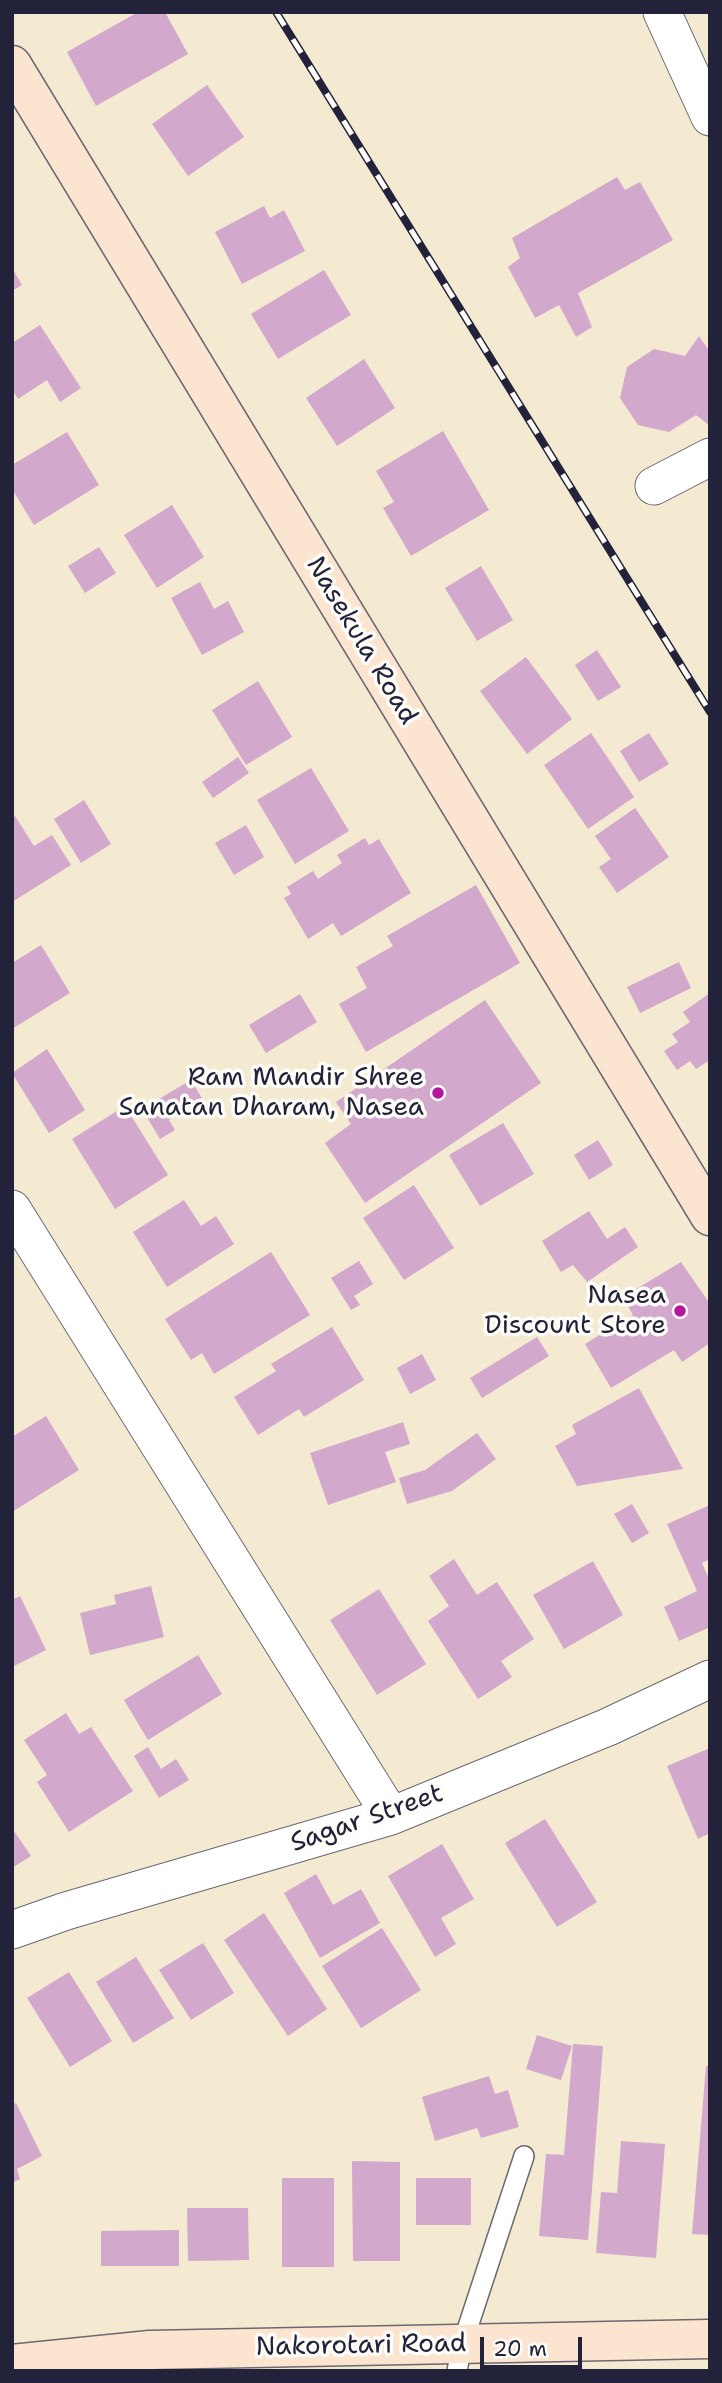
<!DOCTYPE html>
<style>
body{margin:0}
#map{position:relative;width:722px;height:2383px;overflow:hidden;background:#f4e9d1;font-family:"Shantell Sans",sans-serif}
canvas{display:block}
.frame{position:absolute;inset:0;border:14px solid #22223b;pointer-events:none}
.scale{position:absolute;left:480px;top:2337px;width:102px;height:32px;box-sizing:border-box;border:4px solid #22223b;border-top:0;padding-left:9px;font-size:21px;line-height:24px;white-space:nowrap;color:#22223b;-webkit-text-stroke:5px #fdfcf7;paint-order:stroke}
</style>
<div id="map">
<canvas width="722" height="2383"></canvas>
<div class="frame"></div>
<div class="scale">20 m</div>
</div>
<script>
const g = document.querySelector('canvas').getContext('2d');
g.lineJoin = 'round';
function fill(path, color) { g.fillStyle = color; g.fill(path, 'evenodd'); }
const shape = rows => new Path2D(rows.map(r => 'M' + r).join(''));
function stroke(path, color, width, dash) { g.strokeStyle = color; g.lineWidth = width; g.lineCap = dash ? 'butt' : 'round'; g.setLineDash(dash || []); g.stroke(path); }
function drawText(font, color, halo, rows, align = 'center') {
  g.font = font + ' "Shantell Sans",sans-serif'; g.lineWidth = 7; g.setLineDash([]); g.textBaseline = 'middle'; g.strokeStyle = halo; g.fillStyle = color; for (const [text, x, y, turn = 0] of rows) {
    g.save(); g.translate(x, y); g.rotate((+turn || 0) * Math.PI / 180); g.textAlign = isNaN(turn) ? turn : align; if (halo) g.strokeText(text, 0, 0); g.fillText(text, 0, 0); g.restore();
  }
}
fill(shape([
 [138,12,165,12,188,54,96,106,67,52],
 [207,85,244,137,188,176,152,124],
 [617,177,625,190,640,182,673,240,578,293,592,327,576,337,559,305,535,318,508,267,520,258,512,238],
 [264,206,270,218,284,210,305,251,242,284,215,232],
 [12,268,22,285,12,291],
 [324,270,351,315,278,359,251,314],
 [40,325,81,388,60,402,47,380,18,399,12,389,12,343],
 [699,336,710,352,710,426,696,415,669,432,638,425,620,398,627,367,654,349,685,356],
 [364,359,395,408,337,446,306,398],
 [443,431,489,510,411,556,383,508,394,502,376,471],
 [67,432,99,485,34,525,12,489,12,465],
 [172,505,204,557,157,588,124,535],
 [99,547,116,573,85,593,68,566],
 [481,566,513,620,477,641,445,588],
 [200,582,214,609,228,601,244,632,202,655,171,598],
 [597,650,621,687,598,701,575,665],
 [526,657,572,719,527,754,480,691],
 [258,681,292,737,246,765,212,710],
 [591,733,634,797,588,829,544,765],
 [649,733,669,764,639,782,620,751],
 [238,757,249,773,213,798,202,782],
 [311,768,349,831,295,864,257,800],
 [84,800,111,844,81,863,54,819],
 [635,808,669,857,617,893,599,867,611,859,595,836],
 [15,816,34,846,52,835,71,865,12,902,12,818],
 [246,825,264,857,234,875,215,843],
 [365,838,369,845,379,839,411,893,341,936,333,923,308,939,284,898,291,894,287,887,313,871,318,879,342,863,337,855],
 [476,885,520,963,366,1052,339,1004,367,988,356,967,393,946,387,936],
 [41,945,70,993,12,1029,12,963],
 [679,962,691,988,640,1013,627,987],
 [710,993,710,1060,696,1069,690,1061,677,1070,664,1051,678,1042,672,1034,690,1022,683,1012],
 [300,994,317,1022,266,1053,249,1025],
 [485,1000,541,1083,365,1203,325,1143,351,1124,336,1102],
 [47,1049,85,1110,49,1133,12,1073],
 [191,1080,203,1100,169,1120,175,1130,160,1139,142,1109],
 [125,1106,168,1175,115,1209,72,1139],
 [503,1123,534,1174,480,1206,449,1155],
 [598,1140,613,1165,589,1180,574,1155],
 [414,1185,454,1248,404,1280,363,1218],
 [184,1200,201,1226,216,1216,234,1244,167,1287,133,1232],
 [589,1211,607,1239,625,1227,638,1247,587,1282,573,1265,561,1272,542,1241],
 [271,1252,310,1315,214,1374,202,1353,191,1360,165,1319],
 [359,1261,373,1284,354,1296,360,1305,351,1310,331,1278],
 [681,1262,710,1304,710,1343,682,1362,674,1350,611,1388,585,1344,633,1315,623,1297],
 [332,1327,364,1380,304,1417,299,1409,258,1435,234,1397,276,1371,271,1364],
 [537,1337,549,1356,482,1398,470,1378],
 [422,1354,436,1380,410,1394,397,1368],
 [639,1388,683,1469,577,1486,555,1446,576,1434,572,1425],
 [46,1416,79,1470,12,1512,12,1437],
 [403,1422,410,1444,385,1452,396,1482,328,1505,310,1453],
 [477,1433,496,1459,452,1491,407,1504,399,1478,425,1470],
 [632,1504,649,1533,632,1543,614,1514],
 [710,1505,710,1559,702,1563,710,1581,710,1627,679,1641,664,1607,697,1591,667,1524],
 [454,1559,477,1595,497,1582,534,1639,501,1661,512,1677,478,1699,428,1621,449,1606,429,1576],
 [593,1561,623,1615,564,1649,533,1595],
 [151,1586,164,1637,90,1655,80,1613,116,1604,114,1595],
 [379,1589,426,1664,377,1695,330,1620],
 [20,1596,46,1650,12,1667,12,1600],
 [198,1655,222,1694,148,1740,124,1700],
 [66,1713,79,1734,91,1727,133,1791,69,1832,37,1782,47,1775,24,1740],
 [148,1747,161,1769,176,1759,189,1780,159,1798,134,1756],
 [710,1748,710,1833,698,1839,667,1766],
 [545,1819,597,1902,557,1927,505,1843],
 [12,1828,31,1856,12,1868],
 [442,1844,474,1899,441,1918,456,1944,435,1957,388,1876],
 [316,1874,333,1905,361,1889,380,1923,320,1958,284,1893],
 [264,1913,327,2009,288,2036,224,1940],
 [382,1928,421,1990,361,2028,322,1966],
 [203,1943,234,1993,191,2020,159,1970],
 [136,1957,174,2018,133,2043,96,1982],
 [69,1972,112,2041,70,2067,27,1998],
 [537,2035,572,2046,561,2080,526,2069],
 [573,2044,603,2046,588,2240,539,2236,546,2154,564,2155],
 [706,2066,710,2066,710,2235,692,2234],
 [489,2076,495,2094,508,2090,519,2127,481,2138,477,2128,435,2141,422,2097],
 [16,2103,42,2156,17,2169,20,2179,12,2183,12,2105],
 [621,2141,665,2144,656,2258,596,2253,601,2192,617,2193],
 [352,2161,400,2162,400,2261,353,2261],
 [282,2178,334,2178,334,2267,282,2267],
 [416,2178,471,2178,471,2225,416,2225],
 [187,2208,248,2208,249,2260,188,2261],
 [179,2230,179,2266,101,2266,101,2231]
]), '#d2a8cd');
const lane = shape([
 [457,2371,462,2345,524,2156]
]);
const street = shape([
 [662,12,710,117],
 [654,486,710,457],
 [12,1209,391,1816],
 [12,1930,66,1911,391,1816,608,1727,710,1679]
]);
const secondary = shape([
 [12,65,710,1216],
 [12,2364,150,2350,710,2339]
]);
stroke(lane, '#6c6870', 22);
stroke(street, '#6c6870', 39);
stroke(secondary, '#6c6870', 41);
stroke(lane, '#fff', 19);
stroke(street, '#fff', 37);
stroke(secondary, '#fce5d0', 38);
const rail = shape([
 [276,12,710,712]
]);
stroke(rail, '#22223b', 8);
stroke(rail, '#fdfcf7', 5, [16]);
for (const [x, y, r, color] of [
 [438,1093,7,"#b5179e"],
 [680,1311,7,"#b5179e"]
]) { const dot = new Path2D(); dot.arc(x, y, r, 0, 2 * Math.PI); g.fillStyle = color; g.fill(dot); stroke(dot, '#fdfcf7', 2.5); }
drawText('26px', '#22223b', '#fdfcf7', [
 ["Nasekula Road",361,641,59],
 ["Sagar Street",367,1819,-19],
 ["Nakorotari Road",361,2346,-1]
]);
drawText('26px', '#22223b', '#fdfcf7', [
 ["Ram Mandir Shree",424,1078],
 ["Sanatan Dharam, Nasea",424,1108],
 ["Nasea",666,1296],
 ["Discount Store",666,1326]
], 'right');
</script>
